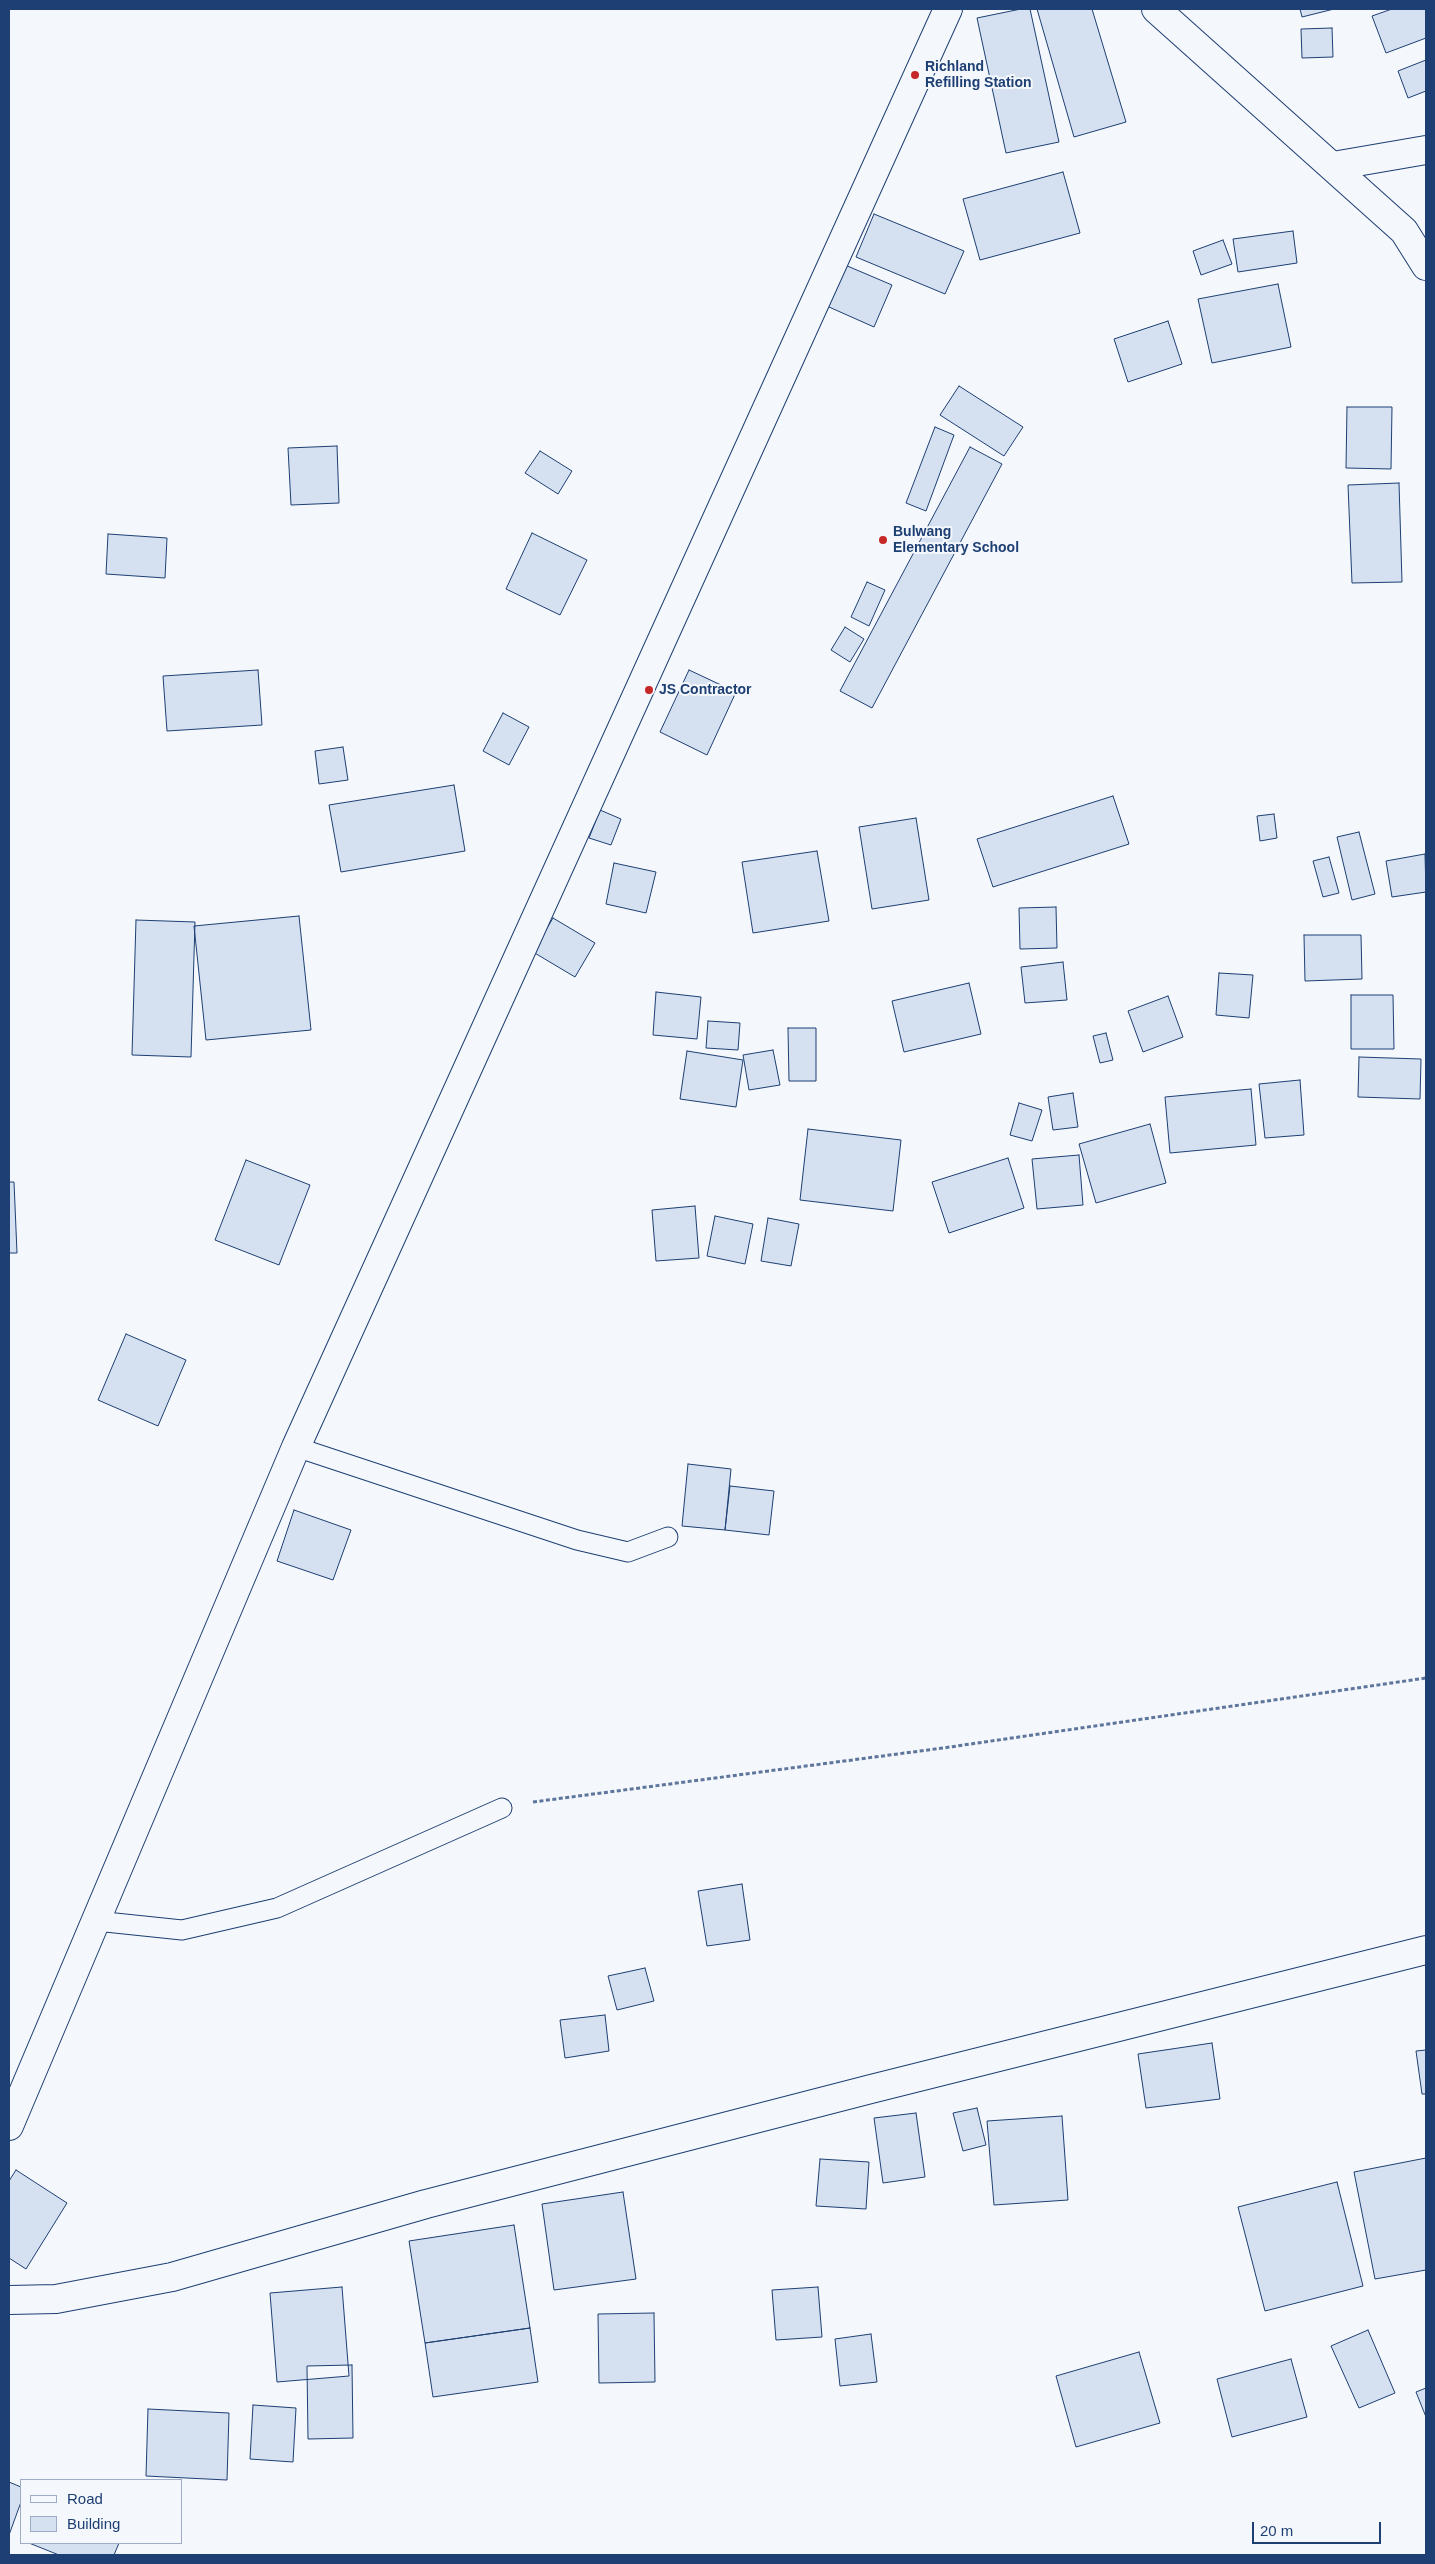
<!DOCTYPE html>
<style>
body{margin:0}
#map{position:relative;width:1435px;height:2564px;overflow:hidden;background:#f4f7fb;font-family:Arial,sans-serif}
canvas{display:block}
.frame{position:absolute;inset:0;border:10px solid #1d3f73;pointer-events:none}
.legend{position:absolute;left:20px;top:2479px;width:162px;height:65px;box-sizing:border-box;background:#f4f7fb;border:1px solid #9eadc5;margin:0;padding:6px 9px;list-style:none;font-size:15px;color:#1d3f73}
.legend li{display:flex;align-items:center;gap:10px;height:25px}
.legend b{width:25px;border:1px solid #9eadc5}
.scale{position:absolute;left:1252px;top:2522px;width:129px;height:22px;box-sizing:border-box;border:2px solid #1d3f73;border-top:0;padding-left:6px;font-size:15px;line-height:18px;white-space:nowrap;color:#1d3f73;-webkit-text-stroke:4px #f4f7fb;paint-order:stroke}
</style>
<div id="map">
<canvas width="1435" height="2564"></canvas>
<div class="frame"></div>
<ul class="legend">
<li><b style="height:6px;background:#f4f7fb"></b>Road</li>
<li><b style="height:14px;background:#d5e0f0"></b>Building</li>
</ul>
<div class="scale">20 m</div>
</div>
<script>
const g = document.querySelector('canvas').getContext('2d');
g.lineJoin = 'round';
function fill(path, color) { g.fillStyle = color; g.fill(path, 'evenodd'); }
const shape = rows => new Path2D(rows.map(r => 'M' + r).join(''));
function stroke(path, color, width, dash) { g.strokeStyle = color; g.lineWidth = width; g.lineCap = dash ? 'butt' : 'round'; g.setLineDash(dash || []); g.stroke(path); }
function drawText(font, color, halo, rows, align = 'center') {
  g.font = font + ' Arial,sans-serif'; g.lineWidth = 4; g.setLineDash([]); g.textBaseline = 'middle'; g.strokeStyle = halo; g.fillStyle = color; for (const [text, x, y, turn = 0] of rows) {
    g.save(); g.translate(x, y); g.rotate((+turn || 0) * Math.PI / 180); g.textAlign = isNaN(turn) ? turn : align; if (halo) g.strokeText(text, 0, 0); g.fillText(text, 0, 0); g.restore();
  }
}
const building = shape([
 [1021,9,1030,9,1059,142,1006,153,977,18,1021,9],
 [1037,9,1092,9,1126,122,1074,137,1037,9],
 [1300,9,1334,9,1302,17,1300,9],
 [1392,9,1426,9,1426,38,1386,53,1372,16,1392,9],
 [1332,28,1333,57,1302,58,1301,29,1332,28],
 [1426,60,1426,91,1408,98,1398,71,1426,60],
 [1063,172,1080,233,980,260,963,199,1063,172],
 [874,214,964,251,945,294,856,257,874,214],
 [1293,231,1297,263,1238,272,1233,239,1293,231],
 [1223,240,1232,264,1201,275,1193,251,1223,240],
 [838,262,892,285,874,327,820,303,838,262],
 [1278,284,1291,347,1212,363,1198,299,1278,284],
 [1168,321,1182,364,1128,382,1114,339,1168,321],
 [959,386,1023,427,1004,456,940,415,959,386],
 [1347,407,1392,407,1391,469,1346,468,1347,407],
 [935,427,954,435,926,511,906,503,935,427],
 [337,446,339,503,291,505,288,448,337,446],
 [970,447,1002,464,872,708,840,691,970,447],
 [540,451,572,471,558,494,525,473,540,451],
 [1399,483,1402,582,1352,583,1348,485,1399,483],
 [532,533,587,560,560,615,506,589,532,533],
 [108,534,167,538,165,578,106,574,108,534],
 [867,582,885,590,869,626,851,617,867,582],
 [845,627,864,639,850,662,831,650,845,627],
 [258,670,262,725,167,731,163,676,258,670],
 [689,670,736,692,707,755,660,732,689,670],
 [503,713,529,727,509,765,483,751,503,713],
 [343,747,348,780,319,784,315,751,343,747],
 [454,785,465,851,341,872,329,805,454,785],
 [1113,796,1129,844,993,887,977,839,1113,796],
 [600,810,621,819,611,845,589,838,600,810],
 [1274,814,1277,838,1260,841,1257,816,1274,814],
 [916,818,929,900,872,909,859,827,916,818],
 [1359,832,1375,894,1352,900,1337,837,1359,832],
 [817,851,829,921,753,933,742,862,817,851],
 [1425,854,1426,892,1392,897,1386,861,1425,854],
 [1329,857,1339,893,1323,897,1313,861,1329,857],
 [614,863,656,872,646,913,606,904,614,863],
 [1056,907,1057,948,1020,949,1019,908,1056,907],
 [299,916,311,1030,206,1040,194,926,299,916],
 [553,918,595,943,575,977,533,952,553,918],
 [136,920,195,922,191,1057,132,1055,136,920],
 [1304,935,1361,935,1362,979,1305,981,1304,935],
 [1063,962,1067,1000,1025,1003,1021,967,1063,962],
 [1219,973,1253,975,1249,1018,1216,1015,1219,973],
 [969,983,981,1034,904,1052,892,1001,969,983],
 [656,992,701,997,697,1039,653,1035,656,992],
 [1351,995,1393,995,1394,1049,1351,1049,1351,995],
 [1168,996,1183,1037,1143,1052,1128,1011,1168,996],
 [708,1021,740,1023,738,1050,706,1048,708,1021],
 [788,1028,816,1028,816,1081,789,1081,788,1028],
 [1106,1033,1113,1060,1100,1063,1093,1036,1106,1033],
 [773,1050,780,1085,749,1090,743,1055,773,1050],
 [687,1051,743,1060,736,1107,680,1099,687,1051],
 [1359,1057,1421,1059,1420,1099,1358,1097,1359,1057],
 [1300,1080,1304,1135,1265,1138,1259,1084,1300,1080],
 [1251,1089,1256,1145,1170,1153,1165,1097,1251,1089],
 [1073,1093,1078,1127,1053,1130,1048,1097,1073,1093],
 [1019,1103,1042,1110,1032,1141,1010,1135,1019,1103],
 [1150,1124,1166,1183,1096,1203,1079,1144,1150,1124],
 [808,1129,901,1140,893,1211,800,1200,808,1129],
 [1079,1155,1083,1205,1037,1209,1032,1159,1079,1155],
 [1008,1158,1024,1208,949,1233,932,1182,1008,1158],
 [246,1160,310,1185,279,1265,215,1240,246,1160],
 [9,1182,14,1182,17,1253,9,1253,9,1182],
 [695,1206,699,1258,656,1261,652,1210,695,1206],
 [715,1216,753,1224,745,1264,707,1256,715,1216],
 [768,1218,799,1224,791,1266,761,1261,768,1218],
 [126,1334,186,1360,158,1426,98,1400,126,1334],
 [688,1464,731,1469,725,1530,682,1526,688,1464],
 [730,1486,774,1491,769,1535,725,1530,730,1486],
 [294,1510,351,1530,333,1580,277,1561,294,1510],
 [742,1884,750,1940,707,1946,698,1891,742,1884],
 [645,1968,654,2001,617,2010,608,1976,645,1968],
 [605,2015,609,2051,565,2058,560,2020,605,2015],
 [1212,2043,1220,2099,1146,2108,1138,2054,1212,2043],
 [1426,2050,1426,2094,1422,2094,1416,2051,1426,2050],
 [977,2108,986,2145,963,2151,953,2113,977,2108],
 [916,2113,925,2177,883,2183,874,2118,916,2113],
 [1062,2116,1068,2200,994,2205,987,2121,1062,2116],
 [1426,2158,1426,2270,1375,2279,1354,2172,1426,2158],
 [820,2159,869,2162,866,2209,816,2206,820,2159],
 [16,2170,67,2203,26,2269,9,2258,9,2181,16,2170],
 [1337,2182,1363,2286,1265,2311,1238,2207,1337,2182],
 [623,2192,636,2279,554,2290,542,2204,623,2192],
 [514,2225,530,2328,425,2343,409,2241,514,2225],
 [342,2287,349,2376,277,2382,270,2293,342,2287],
 [818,2287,822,2337,776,2340,772,2290,818,2287],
 [654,2313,655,2382,599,2383,598,2314,654,2313],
 [530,2328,538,2382,433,2397,425,2343,530,2328],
 [1368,2330,1395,2393,1359,2408,1331,2346,1368,2330],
 [871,2334,877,2382,840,2386,835,2339,871,2334],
 [1139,2352,1160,2423,1076,2447,1056,2376,1139,2352],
 [1291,2359,1307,2417,1232,2437,1217,2379,1291,2359],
 [352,2365,353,2438,308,2439,307,2366,352,2365],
 [1426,2388,1426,2417,1416,2392,1426,2388],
 [253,2405,296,2408,293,2462,250,2459,253,2405],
 [148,2409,229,2413,227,2480,146,2476,148,2409],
 [9,2482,21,2487,21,2502,9,2535,9,2482],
 [29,2543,119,2543,114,2555,59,2555,29,2543]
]);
fill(building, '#d5e0f0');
stroke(building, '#1d3f73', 1);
const lane = shape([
 [296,1447,577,1540,628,1552,668,1537],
 [96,1921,182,1930,277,1908,502,1808]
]);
const street = shape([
 [1156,9,1404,231,1426,266],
 [1333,166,1426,150],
 [9,2300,56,2299,172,2277,426,2204,871,2089,1426,1950]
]);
const secondary = shape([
 [9,2126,296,1447,948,9]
]);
stroke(lane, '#1d3f73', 21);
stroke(street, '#1d3f73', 30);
stroke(secondary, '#1d3f73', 30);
stroke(shape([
 [533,1802,943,1748,1426,1678]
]), '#5e769c', 3, [4, 2.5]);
stroke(lane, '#f4f7fb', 19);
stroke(street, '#f4f7fb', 28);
stroke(secondary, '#f4f7fb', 28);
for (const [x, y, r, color] of [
 [915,75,5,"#c62828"],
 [883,540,5,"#c62828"],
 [649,690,5,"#c62828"]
]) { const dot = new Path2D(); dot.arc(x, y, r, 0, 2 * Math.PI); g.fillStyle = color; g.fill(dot); stroke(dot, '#f4f7fb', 2); }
drawText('bold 14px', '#1d3f73', '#f4f7fb', [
 ["Richland",925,67],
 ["Refilling Station",925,83],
 ["Bulwang",893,532],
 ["Elementary School",893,548],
 ["JS Contractor",659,690]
], 'left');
</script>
